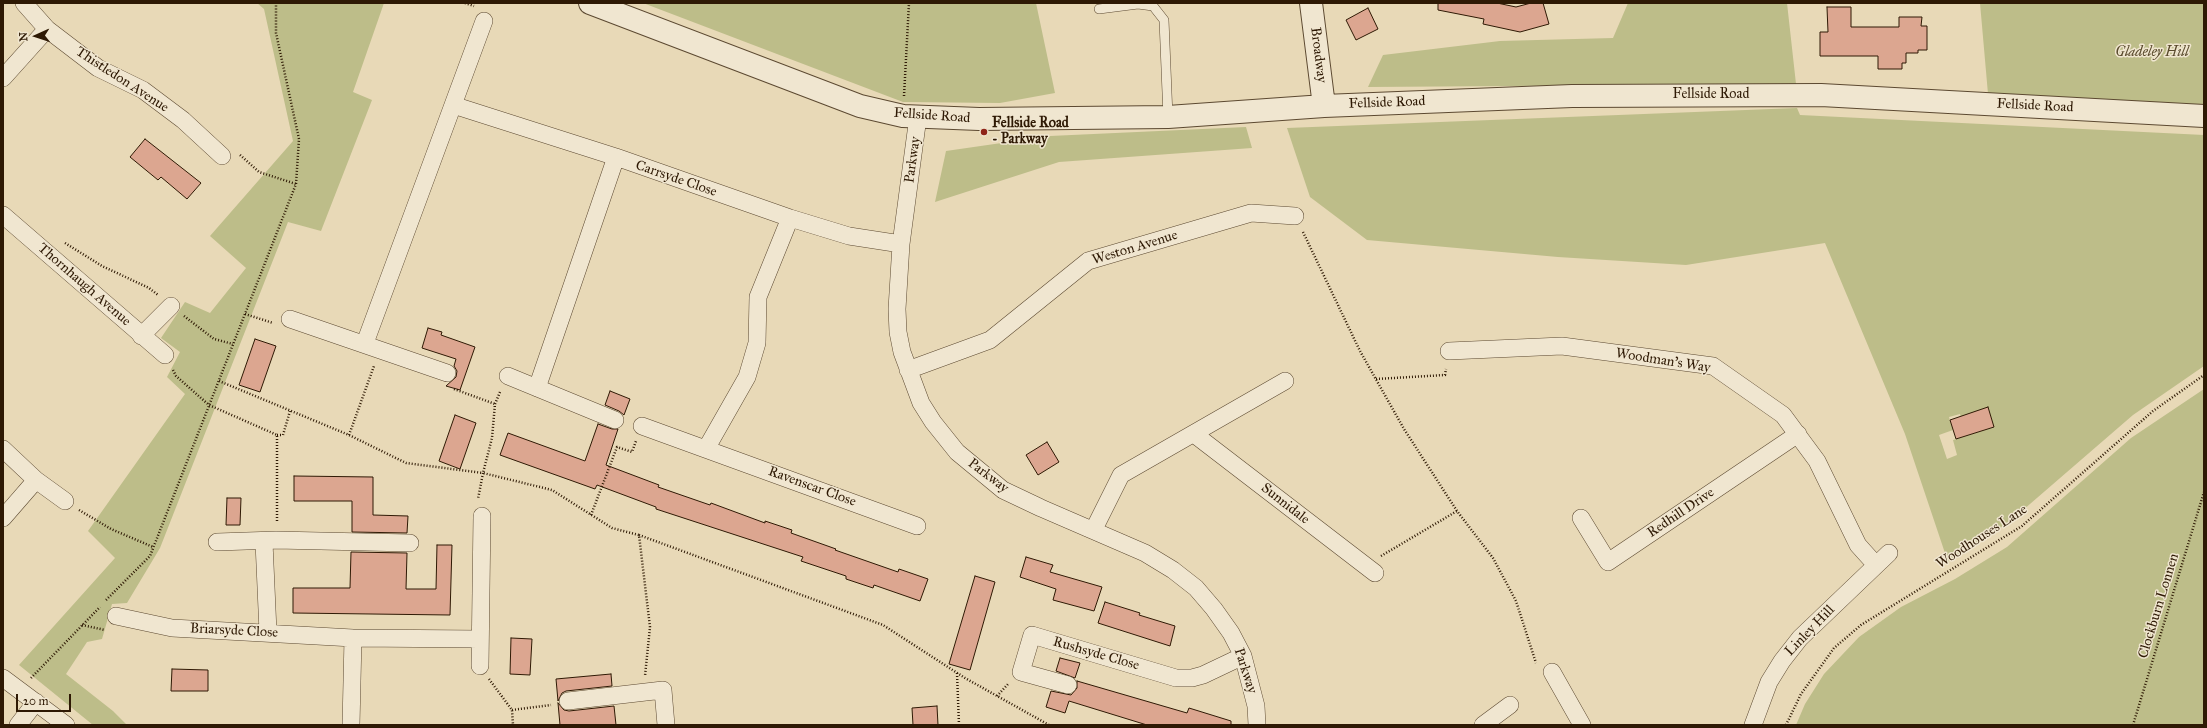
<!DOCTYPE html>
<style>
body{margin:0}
#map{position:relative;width:2207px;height:728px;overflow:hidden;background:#e8d9b7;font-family:"IM FELL Great Primer",serif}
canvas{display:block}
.frame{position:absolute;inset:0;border:4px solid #2e1904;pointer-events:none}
.north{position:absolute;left:16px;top:16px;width:40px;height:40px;-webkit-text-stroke:3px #f0e6d0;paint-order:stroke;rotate:267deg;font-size:11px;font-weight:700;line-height:16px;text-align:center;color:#2e1904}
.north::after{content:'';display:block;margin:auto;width:14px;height:18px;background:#2e1904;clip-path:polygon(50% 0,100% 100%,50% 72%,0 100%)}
.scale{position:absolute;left:16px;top:694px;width:55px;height:18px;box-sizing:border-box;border:2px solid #2e1904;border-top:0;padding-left:5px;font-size:12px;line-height:14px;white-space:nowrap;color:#2e1904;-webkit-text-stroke:3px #f0e6d0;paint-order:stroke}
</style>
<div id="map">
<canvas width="2207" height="728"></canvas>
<div class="frame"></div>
<div class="north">N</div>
<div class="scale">20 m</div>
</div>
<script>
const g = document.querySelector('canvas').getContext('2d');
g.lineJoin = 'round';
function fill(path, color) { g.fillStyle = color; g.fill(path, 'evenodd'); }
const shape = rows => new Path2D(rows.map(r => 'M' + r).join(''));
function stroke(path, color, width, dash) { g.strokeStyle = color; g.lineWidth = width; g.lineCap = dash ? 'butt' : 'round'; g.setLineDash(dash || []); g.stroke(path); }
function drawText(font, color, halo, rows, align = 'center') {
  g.font = font + ' "IM FELL Great Primer",serif'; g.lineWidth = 3; g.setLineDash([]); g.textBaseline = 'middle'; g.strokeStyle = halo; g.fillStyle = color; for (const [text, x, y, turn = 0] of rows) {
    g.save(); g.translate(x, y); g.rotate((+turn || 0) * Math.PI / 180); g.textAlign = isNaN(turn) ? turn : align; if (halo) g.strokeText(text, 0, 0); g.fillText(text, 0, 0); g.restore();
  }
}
fill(shape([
 [257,3,384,3,353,92,372,100,321,231,288,222,160,548,127,603,112,604,102,639,87,642,66,674,113,711,127,725,93,725,19,665,115,558,88,531,185,394,167,377,180,352,161,338,185,302,210,313,246,268,210,236,293,141,264,9],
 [643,3,1036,3,1055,93,1000,103,903,102],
 [1628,3,1787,3,1796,84,1368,87,1383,55,1500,41,1613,38],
 [1980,3,2204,3,2204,106,1988,94],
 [1797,108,1800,115,2204,135,2204,366,2133,415,2008,523,1948,562,1905,434,1825,243,1686,265,1558,257,1367,240,1310,197,1287,128],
 [1988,408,1994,427,1953,440,1957,455,1947,459,1939,435,1953,430,1949,417,1960,414,1962,422],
 [1246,127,1252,148,1059,162,935,202,946,151,1050,136],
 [2204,389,2204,725,1796,725,1805,704,1824,674,1859,637,1901,607,1955,579,2007,547,2131,438]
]), '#bdbd89');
const building = shape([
 [1438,3,1497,3,1516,7,1531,3,1543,3,1549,24,1520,32,1483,24,1484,19,1438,10,1438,3],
 [1827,7,1851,7,1851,27,1899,27,1899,17,1922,17,1921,26,1927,26,1927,50,1918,50,1918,53,1906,53,1906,63,1902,63,1902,69,1878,69,1878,56,1820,56,1820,32,1828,32,1827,7],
 [1368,8,1378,29,1356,40,1346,20,1368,8],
 [145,139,201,183,187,199,161,177,158,180,130,157,145,139],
 [428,328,442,332,441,335,475,347,460,390,446,386,456,377,457,371,454,366,456,359,422,348,428,328],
 [255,339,276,346,260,392,239,385,255,339],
 [610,391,630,399,624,415,619,411,605,405,610,391],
 [1988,407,1994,427,1956,439,1950,420,1988,407],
 [455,415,476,423,460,469,439,461,455,415],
 [598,424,612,429,618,429,606,465,659,485,658,487,710,505,711,503,765,523,765,521,792,530,791,533,836,549,835,550,898,572,899,569,928,579,920,601,874,585,873,588,846,579,846,576,801,561,803,557,656,509,656,507,597,485,595,489,500,455,508,433,585,461,598,424],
 [1047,442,1059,462,1038,475,1026,455,1047,442],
 [294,476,373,477,373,515,408,516,407,533,352,532,352,501,294,501,294,476],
 [227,498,241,498,240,525,226,525,227,498],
 [437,545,452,545,450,615,293,613,293,588,350,588,351,552,407,553,406,589,436,589,437,545],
 [1026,557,1053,565,1050,572,1102,587,1094,611,1053,600,1056,589,1020,577,1026,557],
 [975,576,995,582,970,670,949,664,975,576],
 [1105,602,1140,613,1139,615,1175,626,1170,646,1098,623,1105,602],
 [511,638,532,639,530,675,510,674,511,638],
 [1060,658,1080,663,1075,678,1056,671,1060,658],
 [172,669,208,670,208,691,171,691,172,669],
 [611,674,612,686,566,691,562,693,558,701,556,679,611,674],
 [1077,681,1187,713,1189,708,1231,721,1231,725,1147,725,1069,701,1065,713,1046,707,1051,691,1071,695,1077,688,1077,681],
 [558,703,564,710,569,711,614,706,616,725,560,725,558,703],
 [937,706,938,725,913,725,912,708,937,706]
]);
fill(building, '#dca690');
stroke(building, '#2e1904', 1);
const service = shape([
 [1099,9,1138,4,1153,6,1164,20,1168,117]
]);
const minor = shape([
 [24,3,47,29,98,68,143,90,183,120,222,156],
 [3,78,47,29],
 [453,105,616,157,790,218,849,236,901,244],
 [918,117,901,244,897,309,898,332,902,352,921,403,933,422,957,452,1003,490,1041,508,1145,553,1173,570,1196,588,1214,609,1231,633,1243,656,1256,706,1257,725],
 [3,215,165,355],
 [290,319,447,373],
 [141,336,171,306],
 [365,343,484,21],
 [1449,351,1562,346,1713,366,1783,415,1817,461,1858,545,1876,565],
 [908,370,990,340,1088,261,1251,213,1295,216],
 [508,376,615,420],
 [537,388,616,157],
 [642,426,917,526],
 [1194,434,1375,573],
 [3,449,36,480,65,501],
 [706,449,747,377,757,343,758,297,790,218],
 [3,518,36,480],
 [1581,518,1608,562,1798,434],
 [1094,529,1121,475,1285,381],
 [217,542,276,540,410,543],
 [264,542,268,632],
 [116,616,172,628,353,638,480,639],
 [480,666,482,516],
 [1552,672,1582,725],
 [3,678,66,725],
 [1068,685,1021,672,1032,635,1176,678,1192,678,1203,675,1243,656],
 [568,701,663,690,666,725],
 [18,725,36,702],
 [351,725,353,638],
 [1483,725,1510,705],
 [1753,725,1769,682,1782,661,1800,638,1889,553]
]);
const tertiary = shape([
 [590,3,860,106,903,116,979,119,1168,117,1324,106,1572,96,1821,95,2204,116],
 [1311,3,1324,106]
]);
stroke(service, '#5c4931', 10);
stroke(minor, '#5c4931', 18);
stroke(tertiary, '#5c4931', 24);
stroke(shape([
 [465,3,474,6],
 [904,96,909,3],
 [240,155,259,172,296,184],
 [1303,232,1360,351,1404,429,1457,511,1493,558,1516,601,1536,663],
 [65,243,102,266,149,288,158,295],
 [245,314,273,323],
 [184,316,214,339,233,344],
 [173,370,176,376,209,405,277,435,277,523],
 [1376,379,1445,375,1446,369],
 [219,381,349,435,406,463,483,473,478,499],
 [454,389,495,404],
 [500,392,495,404,492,438,483,473,552,490,612,528,639,535,650,627,645,676],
 [277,435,283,435,290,411],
 [349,435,374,366],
 [79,510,111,529,153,547],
 [591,515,617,447,632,452,636,441],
 [639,535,883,625,965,678,1049,725],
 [1381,556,1457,511],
 [106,600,150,556,296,184,299,139,276,33,276,3],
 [82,625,105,630],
 [957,673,959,725],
 [31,678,100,607],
 [489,679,512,710,513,725],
 [997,696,1009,683],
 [512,710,551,705],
 [1786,725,1801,694,1834,648,1861,625,2022,526,2153,411,2204,375],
 [2133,725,2204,492]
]), '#2e1904', 2.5, [1, 2]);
stroke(service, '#f0e6d0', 9);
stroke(minor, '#f0e6d0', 17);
stroke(tertiary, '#f0e6d0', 22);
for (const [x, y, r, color] of [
 [984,132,4,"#8f2418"]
]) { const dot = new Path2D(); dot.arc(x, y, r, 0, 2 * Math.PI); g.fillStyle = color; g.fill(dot); stroke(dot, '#f0e6d0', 1.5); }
drawText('italic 14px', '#594a2c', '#f0e6d0', [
 ["Gladeley Hill",2152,53]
]);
drawText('14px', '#2e1904', '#f0e6d0', [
 ["Broadway",1318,55,83],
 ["Thistledon Avenue",122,80,33],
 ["Fellside Road",1711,95],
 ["Fellside Road",1387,103,-2],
 ["Fellside Road",2035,106,3],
 ["Fellside Road",932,116,4],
 ["Parkway",913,160,-82],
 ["Carrsyde Close",676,179,19],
 ["Weston Avenue",1135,248,-17],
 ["Thornhaugh Avenue",84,285,41],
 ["Woodman's Way",1663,361,9],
 ["Parkway",988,476,37],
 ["Ravenscar Close",812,487,20],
 ["Sunnidale",1285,504,38],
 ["Redhill Drive",1681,513,-34],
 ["Woodhouses Lane",1982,537,-33],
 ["Clockburn Lonnen",2159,606,-73],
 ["Briarsyde Close",234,631,3],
 ["Linley Hill",1810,631,-46],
 ["Rushsyde Close",1096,654,16],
 ["Parkway",1245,671,72]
]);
drawText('bold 14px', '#2e1904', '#f0e6d0', [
 ["Fellside Road",992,124],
 ["- Parkway",992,140]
], 'left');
</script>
